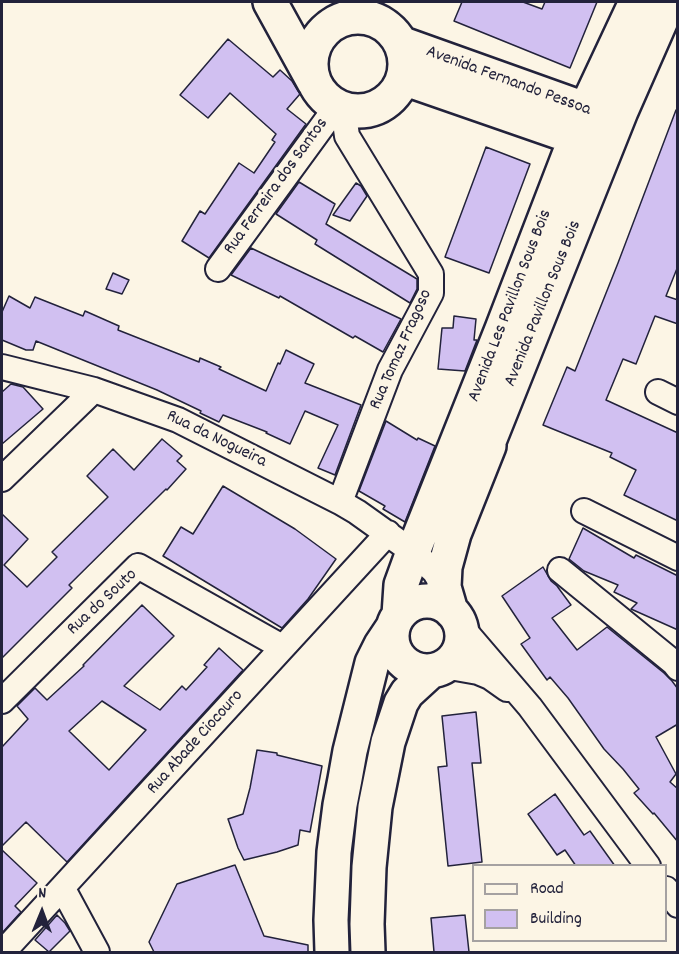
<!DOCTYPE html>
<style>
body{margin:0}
#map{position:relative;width:679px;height:954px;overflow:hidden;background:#fcf5e5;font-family:Dekko,sans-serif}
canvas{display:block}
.frame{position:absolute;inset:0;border:3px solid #22223b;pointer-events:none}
.legend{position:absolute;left:472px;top:864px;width:195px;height:78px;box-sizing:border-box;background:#fcf5e5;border:2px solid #a5a1a1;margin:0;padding:8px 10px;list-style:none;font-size:18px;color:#22223b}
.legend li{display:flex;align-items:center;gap:12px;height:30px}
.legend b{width:30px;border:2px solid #a5a1a1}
.north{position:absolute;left:12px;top:882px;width:60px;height:60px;-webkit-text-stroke:4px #fcf5e5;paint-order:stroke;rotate:1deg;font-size:16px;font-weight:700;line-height:24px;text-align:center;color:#22223b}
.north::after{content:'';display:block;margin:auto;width:21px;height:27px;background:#22223b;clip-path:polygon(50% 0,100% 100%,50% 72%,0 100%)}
</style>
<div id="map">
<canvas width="679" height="954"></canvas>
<div class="frame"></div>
<ul class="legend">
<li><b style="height:8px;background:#fcf5e5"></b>Road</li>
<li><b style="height:16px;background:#d1c0f1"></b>Building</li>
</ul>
<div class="north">N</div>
</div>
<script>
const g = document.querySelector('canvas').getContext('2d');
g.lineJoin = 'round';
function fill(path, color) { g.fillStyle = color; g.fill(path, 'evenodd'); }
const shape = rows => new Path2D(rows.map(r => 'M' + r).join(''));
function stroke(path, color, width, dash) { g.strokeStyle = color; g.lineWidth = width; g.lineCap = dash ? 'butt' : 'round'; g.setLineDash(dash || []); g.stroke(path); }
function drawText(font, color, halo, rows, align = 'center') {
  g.font = font + ' Dekko,sans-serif'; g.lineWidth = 6; g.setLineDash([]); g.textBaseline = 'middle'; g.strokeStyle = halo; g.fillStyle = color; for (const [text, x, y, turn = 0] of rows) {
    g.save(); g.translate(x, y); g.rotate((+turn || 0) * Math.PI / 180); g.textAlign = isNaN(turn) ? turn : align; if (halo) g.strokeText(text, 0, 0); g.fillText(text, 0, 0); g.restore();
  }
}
const building = shape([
 [462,2,523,2,542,9,545,2,597,2,570,68,454,21,462,2],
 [228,39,273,77,280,70,292,81,300,94,287,109,306,124,209,258,182,241,200,211,205,214,239,163,254,173,275,142,272,140,276,134,230,93,208,118,180,95,228,39],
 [676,110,678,111,678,266,666,296,678,300,678,324,655,316,636,364,623,359,606,400,678,433,678,521,624,495,636,470,610,457,612,453,543,425,567,367,575,371,618,263,676,110],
 [486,147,530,164,489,273,445,257,486,147],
 [299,182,335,204,326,224,417,279,417,289,410,303,315,244,317,240,276,214,299,182],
 [356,183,361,186,367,196,350,221,333,215,356,183],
 [251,248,401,319,383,352,355,336,353,338,280,296,279,298,231,275,251,248],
 [113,273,129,280,122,294,106,289,113,273],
 [9,296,30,308,35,297,83,316,85,311,119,326,118,330,199,362,200,358,221,367,219,369,266,391,278,363,280,364,286,350,314,364,305,383,361,405,335,475,318,468,338,425,305,411,290,444,266,433,267,432,223,415,219,422,200,413,201,411,157,390,36,341,33,350,26,350,2,340,2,312,9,296],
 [454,316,476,319,474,340,477,340,465,371,438,369,442,328,453,328,454,316],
 [11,384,23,387,43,409,2,444,2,392,11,384],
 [386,421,417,440,418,438,435,446,405,522,383,509,385,506,359,491,386,421],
 [162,439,182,456,177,461,186,469,167,490,166,489,69,585,72,588,2,658,2,514,28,539,4,565,27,587,57,557,52,552,108,497,87,476,113,449,134,470,162,439],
 [223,486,295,529,336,559,308,599,282,628,163,556,181,527,193,534,223,486],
 [583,528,634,558,636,555,678,576,678,630,631,609,637,603,614,592,618,585,584,571,569,559,583,528],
 [543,567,551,581,557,586,571,605,552,618,577,650,607,627,664,673,672,681,678,689,678,724,656,737,676,774,670,782,678,789,678,842,654,813,653,814,634,793,639,789,623,769,604,749,568,698,550,677,547,680,521,644,530,638,502,596,543,567],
 [142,605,174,636,124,686,160,710,182,686,186,690,207,667,204,665,219,648,243,670,67,862,26,822,2,846,2,747,28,719,17,706,35,688,47,700,84,666,83,665,142,605],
 [102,701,146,730,109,770,69,731,102,701],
 [476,712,481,763,472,763,482,862,448,866,438,767,447,766,442,716,476,712],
 [257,750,277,753,277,755,322,766,310,832,300,830,298,845,277,852,244,860,238,848,228,819,243,814,250,788,257,750],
 [555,794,584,835,590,831,615,866,576,866,565,850,557,855,528,814,555,794],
 [2,850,37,883,15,906,21,912,2,933,2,850],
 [235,865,264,936,308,945,308,952,154,952,149,942,177,884,235,865],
 [57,915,65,923,70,931,49,952,35,940,57,915],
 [465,915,469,952,434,952,431,918,465,915]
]);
fill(building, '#d1c0f1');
stroke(building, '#22223b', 1.5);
const street = shape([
 [218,269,337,106],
 [2,367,94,390,178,420,340,502,357,512,413,552,434,571,444,587],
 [658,392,678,402],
 [2,479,94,390],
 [340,502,390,370,431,293,431,274,347,136,343,108],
 [584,511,678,558],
 [560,570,674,663,678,668],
 [459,624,530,707,648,866],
 [444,666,478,672,490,677,507,689],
 [2,701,138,566,282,647],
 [63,889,97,952],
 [666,889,678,905],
 [3,952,388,533]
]);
const secondary = shape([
 [270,2,314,82],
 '311 64a47 47 0 1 1 94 0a47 47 0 1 1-94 0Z',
 [400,43,607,117],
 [403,78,576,138,596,147],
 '392 636a35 35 0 1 1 70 0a35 35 0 1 1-70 0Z',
 [451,611,444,587,445,567,454,534,489,446,489,441,621,111,669,2],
 [399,615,401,585,413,552,502,329,591,98,636,2],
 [332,952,331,920,334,852,340,805,345,779,350,751,372,663,381,645,393,627],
 [368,952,367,924,369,867,375,807,388,742,401,703,407,693,431,671]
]);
stroke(street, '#22223b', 28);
stroke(secondary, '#22223b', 38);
stroke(street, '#fcf5e5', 24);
stroke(secondary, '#fcf5e5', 33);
drawText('18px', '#22223b', '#fcf5e5', [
 ["Avenida Fernando Pessoa",508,82,20],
 ["Rua Ferreira dos Santos",277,187,-54],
 ["Avenida Pavillon Sous Bois",544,304,-68],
 ["Avenida Les Pavillon Sous Bois",511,306,-69],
 ["Rua Tomaz Fragoso",402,350,-66],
 ["Rua da Nogueira",216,440,26],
 ["Rua do Souto",103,603,-43],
 ["Rua Abade Ciocouro",196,743,-48]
]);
</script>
